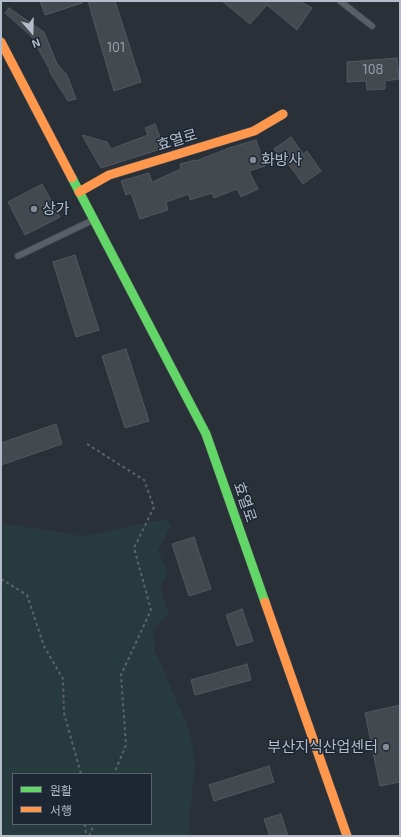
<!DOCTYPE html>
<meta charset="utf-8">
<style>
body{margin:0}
#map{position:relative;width:401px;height:837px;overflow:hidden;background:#2a3038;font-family:"Exo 2","Noto Sans KR",sans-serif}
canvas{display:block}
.frame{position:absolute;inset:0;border:2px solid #b4bcc9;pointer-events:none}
.legend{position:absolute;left:12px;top:773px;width:140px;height:52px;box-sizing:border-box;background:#1d2633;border:1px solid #59626f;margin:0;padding:5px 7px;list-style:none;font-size:12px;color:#b4bcc9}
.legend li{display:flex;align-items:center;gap:8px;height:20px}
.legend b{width:20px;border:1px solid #59626f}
.north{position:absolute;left:12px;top:12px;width:40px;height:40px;-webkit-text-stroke:3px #1d2633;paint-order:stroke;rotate:160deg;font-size:11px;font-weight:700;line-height:16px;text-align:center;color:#b4bcc9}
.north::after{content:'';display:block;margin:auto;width:14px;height:18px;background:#b4bcc9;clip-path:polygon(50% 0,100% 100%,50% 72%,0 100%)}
</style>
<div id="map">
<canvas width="401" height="837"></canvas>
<div class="frame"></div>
<ul class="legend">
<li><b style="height:5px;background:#63d668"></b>원활</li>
<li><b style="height:5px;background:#ff974d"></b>서행</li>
</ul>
<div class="north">N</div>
</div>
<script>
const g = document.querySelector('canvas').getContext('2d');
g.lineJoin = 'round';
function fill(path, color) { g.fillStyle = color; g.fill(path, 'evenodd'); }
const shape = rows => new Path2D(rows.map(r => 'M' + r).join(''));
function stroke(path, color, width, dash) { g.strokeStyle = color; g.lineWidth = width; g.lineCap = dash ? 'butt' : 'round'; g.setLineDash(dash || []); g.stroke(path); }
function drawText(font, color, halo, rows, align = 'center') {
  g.font = font + ' "Exo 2","Noto Sans KR",sans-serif'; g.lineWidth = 3; g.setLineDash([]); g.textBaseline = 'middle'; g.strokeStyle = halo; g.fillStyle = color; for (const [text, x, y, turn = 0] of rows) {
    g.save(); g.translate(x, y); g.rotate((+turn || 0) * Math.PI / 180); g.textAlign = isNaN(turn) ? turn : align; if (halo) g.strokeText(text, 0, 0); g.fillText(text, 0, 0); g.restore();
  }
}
fill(shape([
 [166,519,171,526,158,550,168,573,160,587,169,613,153,630,155,651,187,724,192,743,195,763,189,821,191,836,1,836,1,523,83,536],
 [13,774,151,774,151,824,13,824]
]), '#273a3e');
const building = shape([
 [40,1,82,1,82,3,45,15,40,1],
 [88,1,115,1,141,82,114,91,88,1],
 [222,1,299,1,312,8,297,30,267,5,250,24,222,1],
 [9,8,44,32,57,64,67,75,76,99,68,101,49,71,50,70,31,36,5,13,9,8],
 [397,58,399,79,385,81,385,89,367,90,366,81,347,82,347,62,397,58],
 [155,124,164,148,101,168,82,135,107,142,111,149,148,135,145,128,155,124],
 [291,137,303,154,307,151,321,171,303,184,286,161,283,163,274,149,291,137],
 [256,140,265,166,249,171,258,189,241,197,237,189,214,198,212,193,190,200,189,194,166,202,168,210,140,219,131,193,126,195,121,181,149,173,152,182,181,169,180,164,195,160,196,161,229,148,256,140],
 [42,184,60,217,25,235,8,202,42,184],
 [75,255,99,330,76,337,53,262,75,255],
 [126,349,149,421,125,428,102,356,126,349],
 [56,424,62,444,1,465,1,443,56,424],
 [194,537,211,589,189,596,172,544,194,537],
 [242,609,253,641,237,646,226,615,242,609],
 [247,664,251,680,195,695,191,680,247,664],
 [400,705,400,782,380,786,365,713,400,705],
 [269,766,274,782,214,801,209,785,269,766],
 [281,814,288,836,270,836,264,819,281,814]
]);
fill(building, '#444950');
stroke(building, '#52575f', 1);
const lane = shape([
 [340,1,372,26],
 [18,256,93,220]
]);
const fast = shape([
 [72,178,206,434,265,602]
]);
const slow = shape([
 [1,42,72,178],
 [79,192,109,175,254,131,283,114],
 [265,602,347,836]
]);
stroke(lane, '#484c53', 7);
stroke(fast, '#484c53', 10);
stroke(slow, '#484c53', 10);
stroke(shape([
 [87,444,144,480,154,507,134,548,151,610,121,675,126,745,114,774],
 [1,579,27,595,44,646,63,679,64,713,81,774],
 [85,824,86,836],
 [89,836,94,824]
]), '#5d636a', 2, [3, 3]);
stroke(lane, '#5a5e66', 5.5);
stroke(fast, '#63d668', 9);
stroke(slow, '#ff974d', 9);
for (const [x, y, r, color] of [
 [253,160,4,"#848b96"],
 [34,209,4,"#848b96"],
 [386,747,4,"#848b96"]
]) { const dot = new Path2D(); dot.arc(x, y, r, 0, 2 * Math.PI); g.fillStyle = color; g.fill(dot); stroke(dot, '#1d2633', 1.5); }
drawText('13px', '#989fab', null, [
 ["101",116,48],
 ["108",373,70]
]);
drawText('15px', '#b4bcc9', '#1d2633', [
 ["효열로",177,140,-17],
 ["효열로",245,502,71]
]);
drawText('15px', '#b4bcc9', '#1d2633', [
 ["화방사",261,160],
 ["상가",42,209],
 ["부산지식산업센터",378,747,"right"]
], 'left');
</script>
